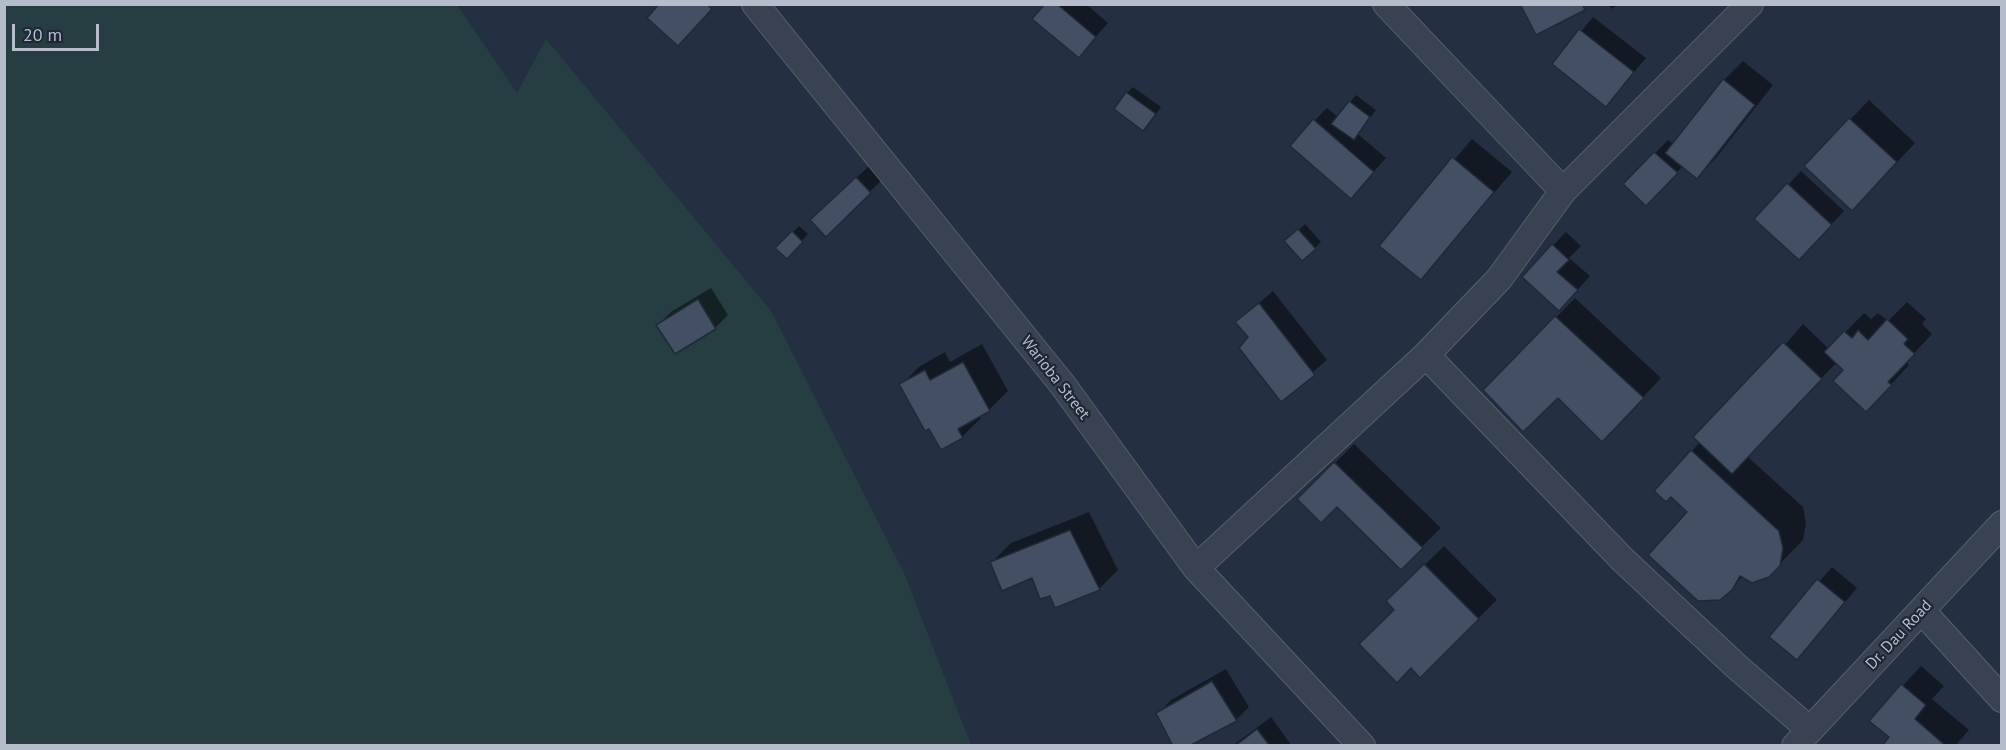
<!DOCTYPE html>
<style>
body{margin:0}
#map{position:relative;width:2006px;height:750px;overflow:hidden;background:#243041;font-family:"PT Sans",sans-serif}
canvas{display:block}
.frame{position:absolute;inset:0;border:6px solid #b5bdcb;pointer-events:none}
.scale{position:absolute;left:12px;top:24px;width:87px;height:27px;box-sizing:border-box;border:3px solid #b5bdcb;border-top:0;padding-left:8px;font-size:18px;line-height:21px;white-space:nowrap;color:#b5bdcb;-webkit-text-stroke:4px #1d2735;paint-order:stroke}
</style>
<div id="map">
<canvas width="2006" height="750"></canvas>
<div class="frame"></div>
<div class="scale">20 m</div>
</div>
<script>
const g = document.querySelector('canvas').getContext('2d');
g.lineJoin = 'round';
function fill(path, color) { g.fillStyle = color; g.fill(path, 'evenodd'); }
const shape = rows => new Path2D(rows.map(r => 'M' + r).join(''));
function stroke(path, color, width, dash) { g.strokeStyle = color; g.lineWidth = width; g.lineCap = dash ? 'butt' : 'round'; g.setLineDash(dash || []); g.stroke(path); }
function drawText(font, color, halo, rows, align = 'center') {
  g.font = font + ' "PT Sans",sans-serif'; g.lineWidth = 4.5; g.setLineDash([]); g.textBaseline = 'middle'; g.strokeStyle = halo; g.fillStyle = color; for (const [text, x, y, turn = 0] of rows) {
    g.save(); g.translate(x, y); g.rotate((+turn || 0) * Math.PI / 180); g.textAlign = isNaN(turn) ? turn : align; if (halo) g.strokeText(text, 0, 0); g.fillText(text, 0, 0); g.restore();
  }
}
fill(shape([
 [4,5,457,5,517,93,546,39,771,311,904,573,971,745,5,745]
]), '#263e41');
fill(shape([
 [1047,4,1086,4,1108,23,1079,56],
 [1608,4,1618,4,1612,9],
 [1593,17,1646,58,1606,105,1554,64],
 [1743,61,1773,85,1716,158,1697,177,1683,166,1659,191,1625,184,1668,140,1673,144,1724,80],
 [1133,87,1161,107,1150,122,1127,93],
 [1356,95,1376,110,1358,134,1386,158,1351,197,1314,121,1327,108,1338,117],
 [1869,100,1915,143,1871,190,1806,166],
 [1472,139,1512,172,1421,278,1381,246],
 [870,165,883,179,826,234,825,207],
 [1801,171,1844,211,1812,245,1756,219],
 [1305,224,1321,242,1315,248,1286,241],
 [799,226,808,234,786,257,777,248],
 [1566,232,1581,246,1569,258,1590,276,1572,296,1524,276],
 [711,288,728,315,715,328,658,325,671,312],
 [1273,291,1327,360,1281,399,1250,337,1237,322],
 [1575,298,1661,378,1621,421,1558,396,1485,390],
 [1907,302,1926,319,1922,324,1932,334,1906,362,1909,365,1885,391,1845,370,1837,362,1747,456,1803,507,1806,523,1803,540,1768,576,1743,576,1731,589,1689,512,1692,451,1803,324,1829,349,1864,313,1871,319,1878,313,1888,321],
 [982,344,1008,391,989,410,979,415,981,418,962,437,901,385,920,366,945,352,950,362],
 [1354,444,1441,528,1401,567,1337,505,1299,499],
 [1089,512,1118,570,1099,589,1033,576,992,562,1011,543],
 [1444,546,1497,600,1420,675,1411,666,1396,609,1388,601],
 [1832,567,1857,588,1797,658,1771,637],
 [1921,666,1944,686,1932,699,1969,730,1955,746,1884,746,1891,737,1871,720],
 [1226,669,1249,707,1236,720,1158,714,1171,700],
 [1271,717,1292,746,1232,746]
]), '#0007');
const building = shape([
 [659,4,707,4,712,9,678,46,647,18,659,4],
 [1045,4,1057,4,1096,37,1079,58,1032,19,1045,4],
 [1520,4,1582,4,1585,10,1536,35,1520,4],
 [1579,29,1634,72,1606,107,1552,64,1579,29],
 [1723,79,1755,105,1697,179,1665,153,1723,79],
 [1126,92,1156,114,1143,131,1114,109,1126,92],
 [1349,101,1370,117,1354,140,1331,124,1349,101],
 [1849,118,1897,162,1852,211,1804,166,1849,118],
 [1313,119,1374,172,1351,199,1290,146,1313,119],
 [1654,152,1678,173,1646,206,1623,184,1654,152],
 [1452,157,1494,192,1421,280,1379,246,1452,157],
 [856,177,871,193,826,237,810,220,856,177],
 [1787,183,1832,225,1799,260,1754,219,1787,183],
 [1298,229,1316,249,1302,261,1284,241,1298,229],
 [792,231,803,242,787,259,775,248,792,231],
 [1552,244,1569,260,1557,272,1578,290,1559,311,1522,277,1552,244],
 [698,299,716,329,675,354,656,325,698,299],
 [1259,303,1315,375,1281,402,1239,348,1248,337,1235,322,1259,303],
 [1555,316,1644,398,1602,442,1558,398,1523,432,1483,390,1555,316],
 [1887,319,1908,339,1904,344,1915,354,1888,382,1892,385,1866,412,1833,381,1843,370,1824,352,1844,331,1852,338,1858,330,1868,340,1887,319],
 [1783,342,1822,379,1732,474,1693,437,1783,342],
 [963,362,990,411,958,429,963,438,941,450,929,429,925,431,899,384,925,370,930,380,963,362],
 [1691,450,1779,531,1783,548,1780,566,1769,577,1752,583,1740,576,1732,590,1720,600,1698,601,1648,555,1687,512,1671,497,1666,502,1654,491,1691,450],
 [1334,462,1423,548,1401,570,1337,507,1321,523,1297,499,1334,462],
 [1070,530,1100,590,1055,608,1050,596,1040,599,1032,578,1002,591,990,562,1070,530],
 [1424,564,1479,619,1420,678,1411,668,1397,683,1359,644,1394,610,1386,601,1424,564],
 [1817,579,1845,602,1797,660,1769,637,1817,579],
 [1212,681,1237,721,1189,746,1173,746,1156,713,1212,681],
 [1901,684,1926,705,1915,719,1946,746,1882,746,1889,737,1869,721,1901,684],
 [1257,729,1270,746,1235,746,1257,729]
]);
fill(building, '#435063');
stroke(building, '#1f2937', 1.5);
const minor = shape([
 [755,4,1062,384,1196,568,1362,746],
 [1386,4,1563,191],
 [1426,355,1622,559,1736,666,1810,730],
 [1196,568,1426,355,1499,279,1563,191,1750,4],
 [1922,611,2002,699],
 [1795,746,2002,524]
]);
stroke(minor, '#56606e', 28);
stroke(minor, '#384250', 26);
drawText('16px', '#b5bdcb', '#1d2735', [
 ["Warioba Street",1055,378,52],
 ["Dr. Dau Road",1899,635,-47]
]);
</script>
